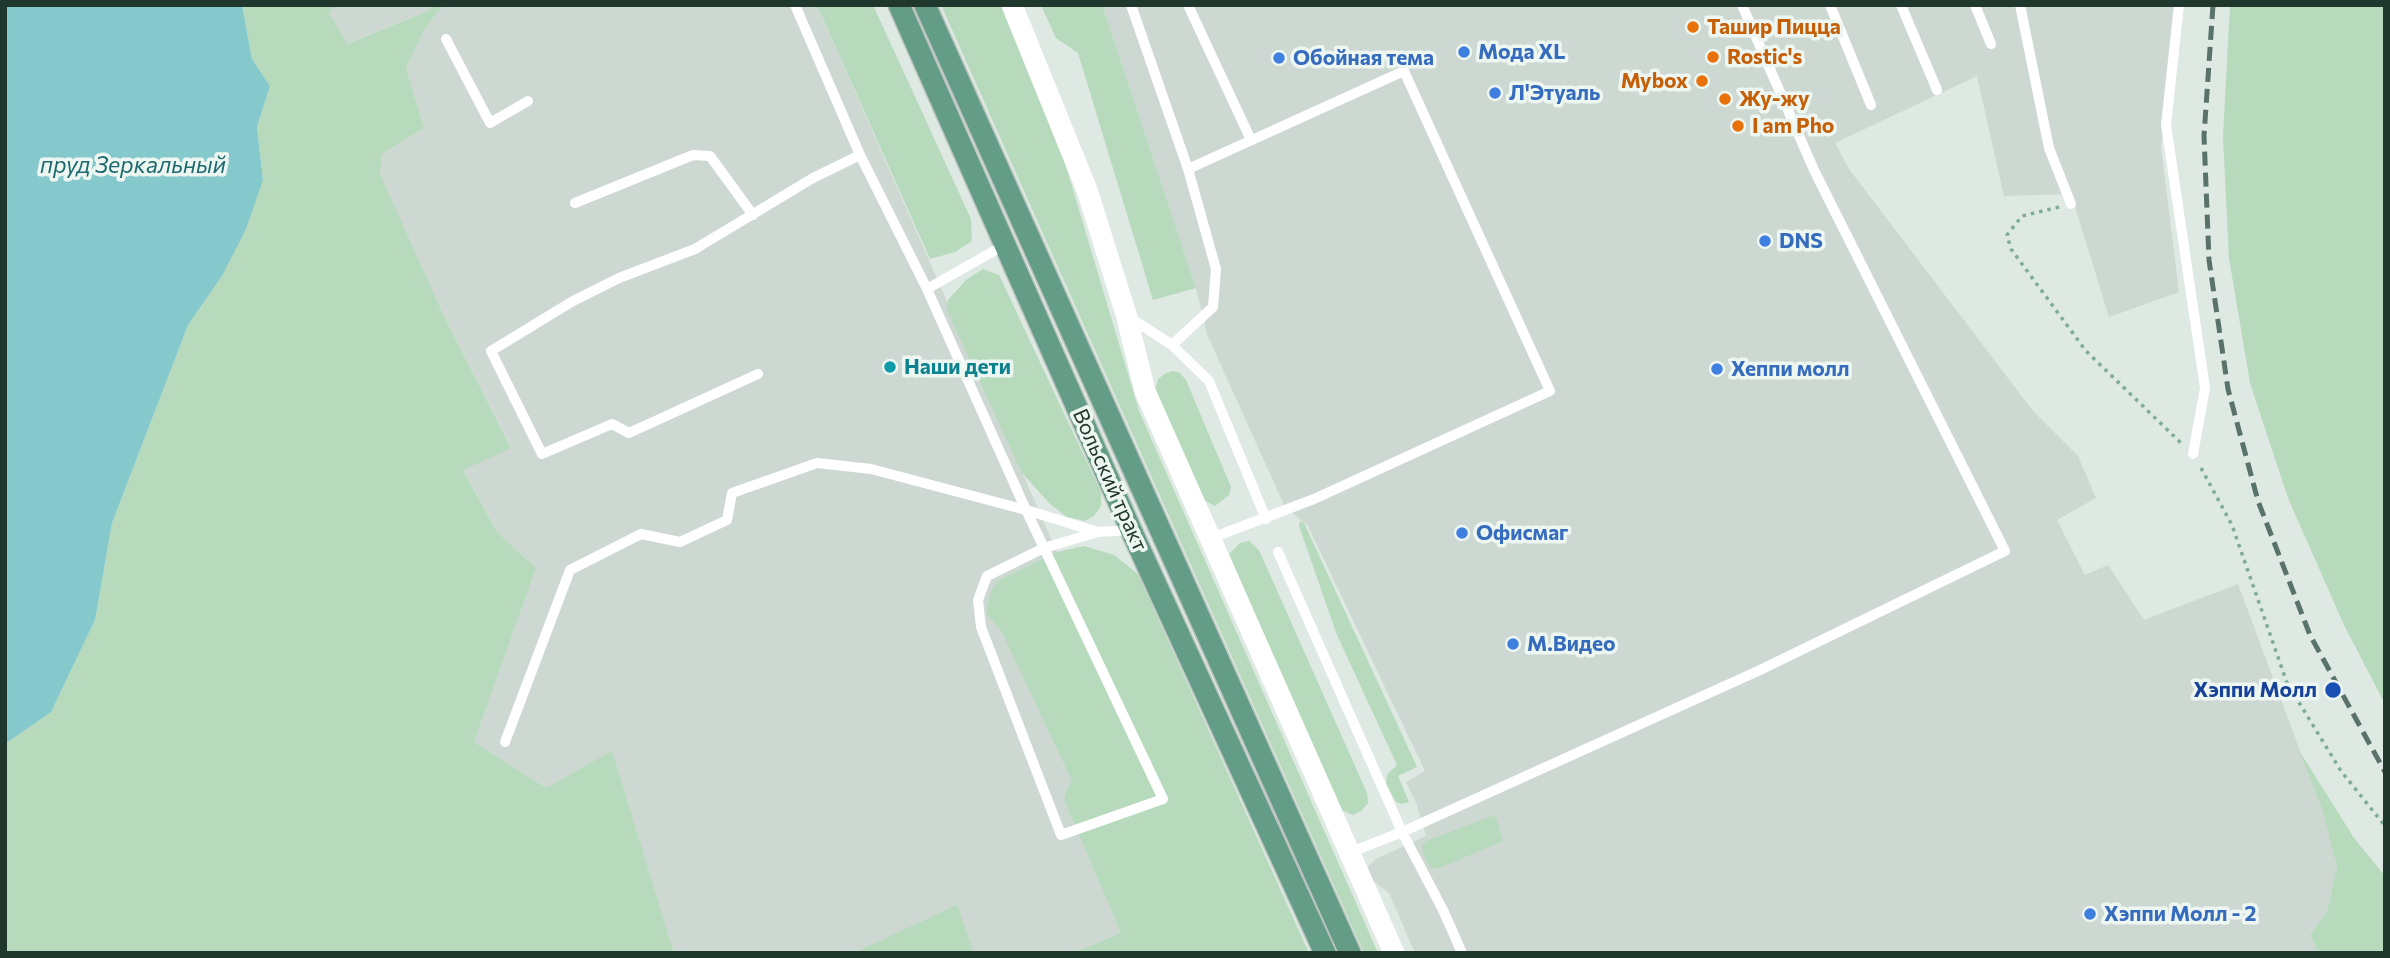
<!DOCTYPE html>
<meta charset="utf-8">
<style>
body{margin:0}
#map{position:relative;width:2390px;height:958px;overflow:hidden;background:#dde9e2;font-family:Commissioner,sans-serif}
canvas{display:block}
.frame{position:absolute;inset:0;border:7px solid #20372e;pointer-events:none}
</style>
<div id="map">
<canvas width="2390" height="958"></canvas>
<div class="frame"></div>
</div>
<script>
const g = document.querySelector('canvas').getContext('2d');
g.lineJoin = 'round';
function fill(path, color) { g.fillStyle = color; g.fill(path, 'evenodd'); }
const shape = rows => new Path2D(rows.map(r => 'M' + r).join(''));
function stroke(path, color, width, dash) { g.strokeStyle = color; g.lineWidth = width; g.lineCap = dash ? 'butt' : 'round'; g.setLineDash(dash || []); g.stroke(path); }
function drawText(font, color, halo, rows, align = 'center') {
  g.font = font + ' Commissioner,sans-serif'; g.lineWidth = 7; g.setLineDash([]); g.textBaseline = 'middle'; g.strokeStyle = halo; g.fillStyle = color; for (const [text, x, y, turn = 0] of rows) {
    g.save(); g.translate(x, y); g.rotate((+turn || 0) * Math.PI / 180); g.textAlign = isNaN(turn) ? turn : align; if (halo) g.strokeText(text, 0, 0); g.fillText(text, 0, 0); g.restore();
  }
}
fill(shape([
 [336,5,435,5,428,11,346,44,329,13],
 [443,5,817,5,1057,552,999,580,988,616,1002,631,1073,782,1067,789,1064,800,1121,933,1073,953,974,953,957,906,854,953,674,953,612,752,546,788,474,742,536,568,497,532,463,469,511,447,443,314,380,175,382,154,424,128,406,68,424,30],
 [1102,5,2180,5,2161,147,2179,292,2109,317,2071,194,2004,196,1977,76,1835,143,1849,169,2033,411,2078,456,2096,498,2057,520,2085,575,2108,565,2144,620,2238,584,2323,812,2337,867,2327,911,2310,935,2319,953,1415,953,1389,893,1373,881,1367,868,1376,859,1426,836,1416,802,1406,782,1425,771,1308,526,1284,505,1207,334,1196,288]
]), '#ccd8d1');
fill(shape([
 [242,5,336,5,329,13,347,44,428,11,435,5,443,5,424,30,406,68,424,128,382,154,380,174,443,314,511,448,463,470,497,532,536,568,474,742,546,788,612,751,674,953,5,953,5,744,51,712,95,620,112,523,188,325,222,276,263,180,257,127,270,86,252,59],
 [817,5,873,5,971,219,972,241,955,252,930,259],
 [941,5,1005,5,1065,163,1139,411,1378,953,1364,953],
 [1041,5,1102,5,1196,288,1153,300,1078,53,1056,38],
 [2230,5,2385,5,2385,704,2344,625,2288,498,2250,383,2229,258,2223,136],
 [983,269,999,275,1101,492,1101,506,1094,516,1085,521,1067,517,1050,504,1022,473,947,310,948,300,966,280],
 [1173,371,1180,373,1186,380,1231,487,1229,495,1215,506,1202,499,1155,390,1158,379,1166,373],
 [1300,521,1304,523,1417,767,1398,776,1409,802,1402,804,1396,802,1386,784,1387,775,1397,765,1337,635,1299,526],
 [1249,541,1259,550,1367,793,1368,803,1361,811,1353,815,1339,809,1229,554,1240,543],
 [1084,546,1114,555,1138,574,1309,953,1073,953,1121,933,1064,800,1067,789,1072,781,1002,632,988,616,987,607,992,590,999,580,1057,552],
 [2300,752,2354,838,2385,876,2385,953,2319,953,2310,935,2327,911,2337,867,2323,812],
 [1495,815,1503,841,1437,869,1431,867,1426,861,1422,847,1424,842],
 [957,905,974,953,854,953]
]), '#b7d9bc');
fill(shape([
 [5,5,242,5,252,59,270,86,257,127,263,180,246,229,222,276,188,325,112,523,95,620,51,712,5,744]
]), '#86c9cd');
const primary = shape([
 [899,5,1131,530,1325,953],
 [925,5,1350,953]
]);
stroke(primary, '#bcc3c0', 24);
stroke(shape([
 [2059,207,2022,216,2007,235,2011,249,2086,351,2181,443],
 [2201,468,2232,525,2287,683,2341,771,2385,826]
]), '#7fab99', 3.5, [3.5, 5]);
stroke(shape([
 [795,5,860,155,927,289,1026,510,1044,548,1163,799,1061,835,981,627,978,600,987,576,1044,548,1098,532],
 [1131,5,1188,169,1216,269,1213,307,1172,345],
 [1188,5,1251,140],
 [1830,5,1871,105],
 [1901,5,1937,90],
 [1975,5,1991,44],
 [2020,5,2049,148,2071,204],
 [2179,5,2166,125,2205,388,2193,454],
 [446,39,490,123,528,101],
 [1188,169,1404,71,1550,391,1314,499,1209,539],
 [575,203,693,155,710,156,753,215],
 [927,289,1006,244],
 [1129,317,1172,345,1209,381,1266,519],
 [758,374,629,433,612,424,542,454,491,351,573,301,619,278,695,249,813,178,860,155],
 [1278,552,1402,832,1443,910,1462,953],
 [505,742,570,570,641,534,680,542,727,520,732,493,817,463,871,469,1026,510,1098,532,1131,530],
 [1349,853,1402,832,1758,671,2005,551,1814,170,1742,5]
]), '#fff', 10);
stroke(shape([
 [1012,5,1087,190,1126,314,1145,391,1394,953]
]), '#fff', 21);
stroke(primary, '#639d88', 21);
stroke(shape([
 [2213,5,2204,136,2209,260,2228,389,2258,501,2310,635,2385,772]
]), '#5a736a', 5, [14, 7]);
for (const [x, y, r, color] of [
 [1693,27,7,"#e8710a"],
 [1464,52,7,"#3f7fe0"],
 [1713,57,7,"#e8710a"],
 [1279,58,7,"#3f7fe0"],
 [1702,81,7,"#e8710a"],
 [1495,93,7,"#3f7fe0"],
 [1725,99,7,"#e8710a"],
 [1738,126,7,"#e8710a"],
 [1765,241,7,"#3f7fe0"],
 [890,367,7,"#0f9aa8"],
 [1717,369,7,"#3f7fe0"],
 [1462,533,7,"#3f7fe0"],
 [1513,644,7,"#3f7fe0"],
 [2333,690,9,"#1a4fb4"],
 [2090,914,7,"#3f7fe0"]
]) { const dot = new Path2D(); dot.arc(x, y, r, 0, 2 * Math.PI); g.fillStyle = color; g.fill(dot); stroke(dot, '#edf6f1', 2.5); }
drawText('bold 21px', '#c56008', '#edf6f1', [
 ["Ташир Пицца",1707,27],
 ["Rostic's",1727,57],
 ["Mybox",1688,81,"right"],
 ["Жу-жу",1739,99],
 ["I am Pho",1752,126]
], 'left');
drawText('bold 21px', '#366cbe', '#edf6f1', [
 ["Мода XL",1478,52],
 ["Обойная тема",1293,58],
 ["Л'Этуаль",1509,93],
 ["DNS",1779,241],
 ["Хеппи молл",1731,369],
 ["Офисмаг",1476,533],
 ["М.Видео",1527,644],
 ["Хэппи Молл - 2",2104,914]
], 'left');
drawText('bold 21px', '#0d838f', '#edf6f1', [
 ["Наши дети",904,367]
], 'left');
drawText('21px', '#20372e', '#edf6f1', [
 ["Вольский тракт",1110,480,66]
]);
drawText('bold 21px', '#164399', '#edf6f1', [
 ["Хэппи Молл",2317,690]
], 'right');
drawText('italic 23px', '#1d6b70', '#edf6f1', [
 ["пруд Зеркальный",133,165]
]);
</script>
